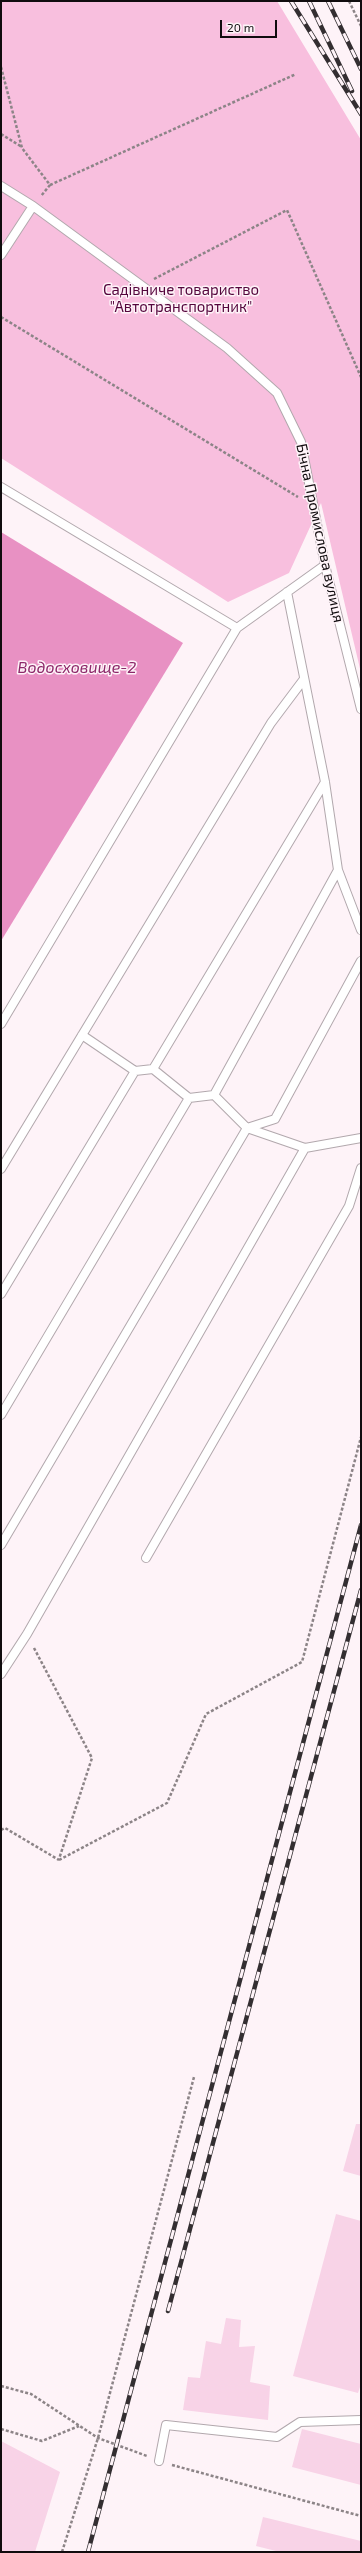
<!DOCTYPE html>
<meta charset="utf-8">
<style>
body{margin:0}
#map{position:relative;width:362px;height:2553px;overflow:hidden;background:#fef3f8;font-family:"Exo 2",sans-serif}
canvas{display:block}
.frame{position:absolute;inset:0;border:2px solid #100c0e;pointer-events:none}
.scale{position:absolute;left:220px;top:20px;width:57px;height:18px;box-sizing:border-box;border:2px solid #100c0e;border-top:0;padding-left:5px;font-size:12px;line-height:14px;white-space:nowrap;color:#100c0e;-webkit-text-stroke:3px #fef3f8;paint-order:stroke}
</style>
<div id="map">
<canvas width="362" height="2553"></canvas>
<div class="frame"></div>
<div class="scale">20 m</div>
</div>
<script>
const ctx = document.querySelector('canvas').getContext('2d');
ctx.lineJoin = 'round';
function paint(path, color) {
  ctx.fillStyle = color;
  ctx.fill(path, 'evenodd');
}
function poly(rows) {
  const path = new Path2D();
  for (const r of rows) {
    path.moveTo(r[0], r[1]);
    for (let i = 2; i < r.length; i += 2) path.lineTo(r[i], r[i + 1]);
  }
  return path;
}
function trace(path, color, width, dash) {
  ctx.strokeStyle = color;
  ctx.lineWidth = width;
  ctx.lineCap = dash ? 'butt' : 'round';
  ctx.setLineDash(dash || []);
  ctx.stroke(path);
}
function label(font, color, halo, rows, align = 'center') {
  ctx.font = font + ' "Exo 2",sans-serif';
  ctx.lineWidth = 3;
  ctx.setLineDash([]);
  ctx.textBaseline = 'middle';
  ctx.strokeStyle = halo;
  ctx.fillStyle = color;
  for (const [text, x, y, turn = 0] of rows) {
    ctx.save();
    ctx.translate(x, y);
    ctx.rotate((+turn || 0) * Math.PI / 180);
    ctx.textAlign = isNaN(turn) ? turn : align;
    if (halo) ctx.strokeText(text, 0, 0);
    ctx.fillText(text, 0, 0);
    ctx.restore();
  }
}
paint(poly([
 [1,1,277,1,361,140,361,673,321,503,289,573,228,602,1,458]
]), '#f8bfde');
paint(poly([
 [1,532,183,643,1,941]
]), '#e891c3');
paint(poly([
 [356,2124,361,2124,361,2176,343,2171],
 [336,2214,361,2221,361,2384,358,2393,293,2376],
 [226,2318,241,2320,239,2347,255,2346,250,2382,270,2386,268,2420,183,2410,188,2377,200,2378,206,2341,221,2344],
 [302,2429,361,2444,361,2485,292,2467],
 [1,2441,60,2472,35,2552,1,2552],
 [263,2517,361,2541,361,2552,280,2552,256,2546]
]), '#f8d3e7');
const lane = poly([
 [1,186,33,206,227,348,277,393,301,442,325,565,361,709],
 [1,255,33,206],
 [1,487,237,628],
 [338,870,361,930],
 [1,1024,237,628,325,565],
 [153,1069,325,782],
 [214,1095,338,870,325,782,287,592],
 [305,1148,361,1138],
 [1,1169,271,723,304,679],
 [1,1294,135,1071],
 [1,1415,189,1098],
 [1,1545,247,1128,275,1119,361,961],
 [146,1558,349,1206,361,1168],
 [1,1674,27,1634,305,1148,247,1128,214,1095,189,1098,153,1069,135,1071,82,1035],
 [159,2461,166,2425,277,2437,300,2422,361,2420]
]);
trace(lane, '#b2a8ad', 10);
trace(poly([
 [349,1,361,26],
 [1,67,22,148,50,185,41,196],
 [1,134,22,147],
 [50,185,296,74],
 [154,279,287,210,361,377],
 [1,317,298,497],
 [34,1648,92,1758,59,1859],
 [1,1830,5,1828,59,1860],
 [59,1860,167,1803,206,1714,302,1662,361,1437],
 [1,2386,31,2394,98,2438,147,2456],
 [1,2429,42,2441,79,2426],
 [172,2465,361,2516],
 [62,2552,98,2438,194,2077]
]), '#8c8487', 2.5, [3, 2]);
trace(lane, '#fff', 8);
const rail = poly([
 [291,1,361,114],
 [309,1,352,91],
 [328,1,361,69],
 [168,2311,361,1590],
 [88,2552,361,1525]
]);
trace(rail, '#332e31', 4.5);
trace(rail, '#fef3f8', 3, [9]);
label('15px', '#54053c', '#fef3f8', [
 ["Садівниче товариство",181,290],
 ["\"Автотранспортник\"",181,307]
]);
label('15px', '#100c0e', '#fef3f8', [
 ["Бічна Промислова вулиця",320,533,78]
]);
label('italic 16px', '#8d286a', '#fef3f8', [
 ["Водосховище-2",77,668]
]);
</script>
